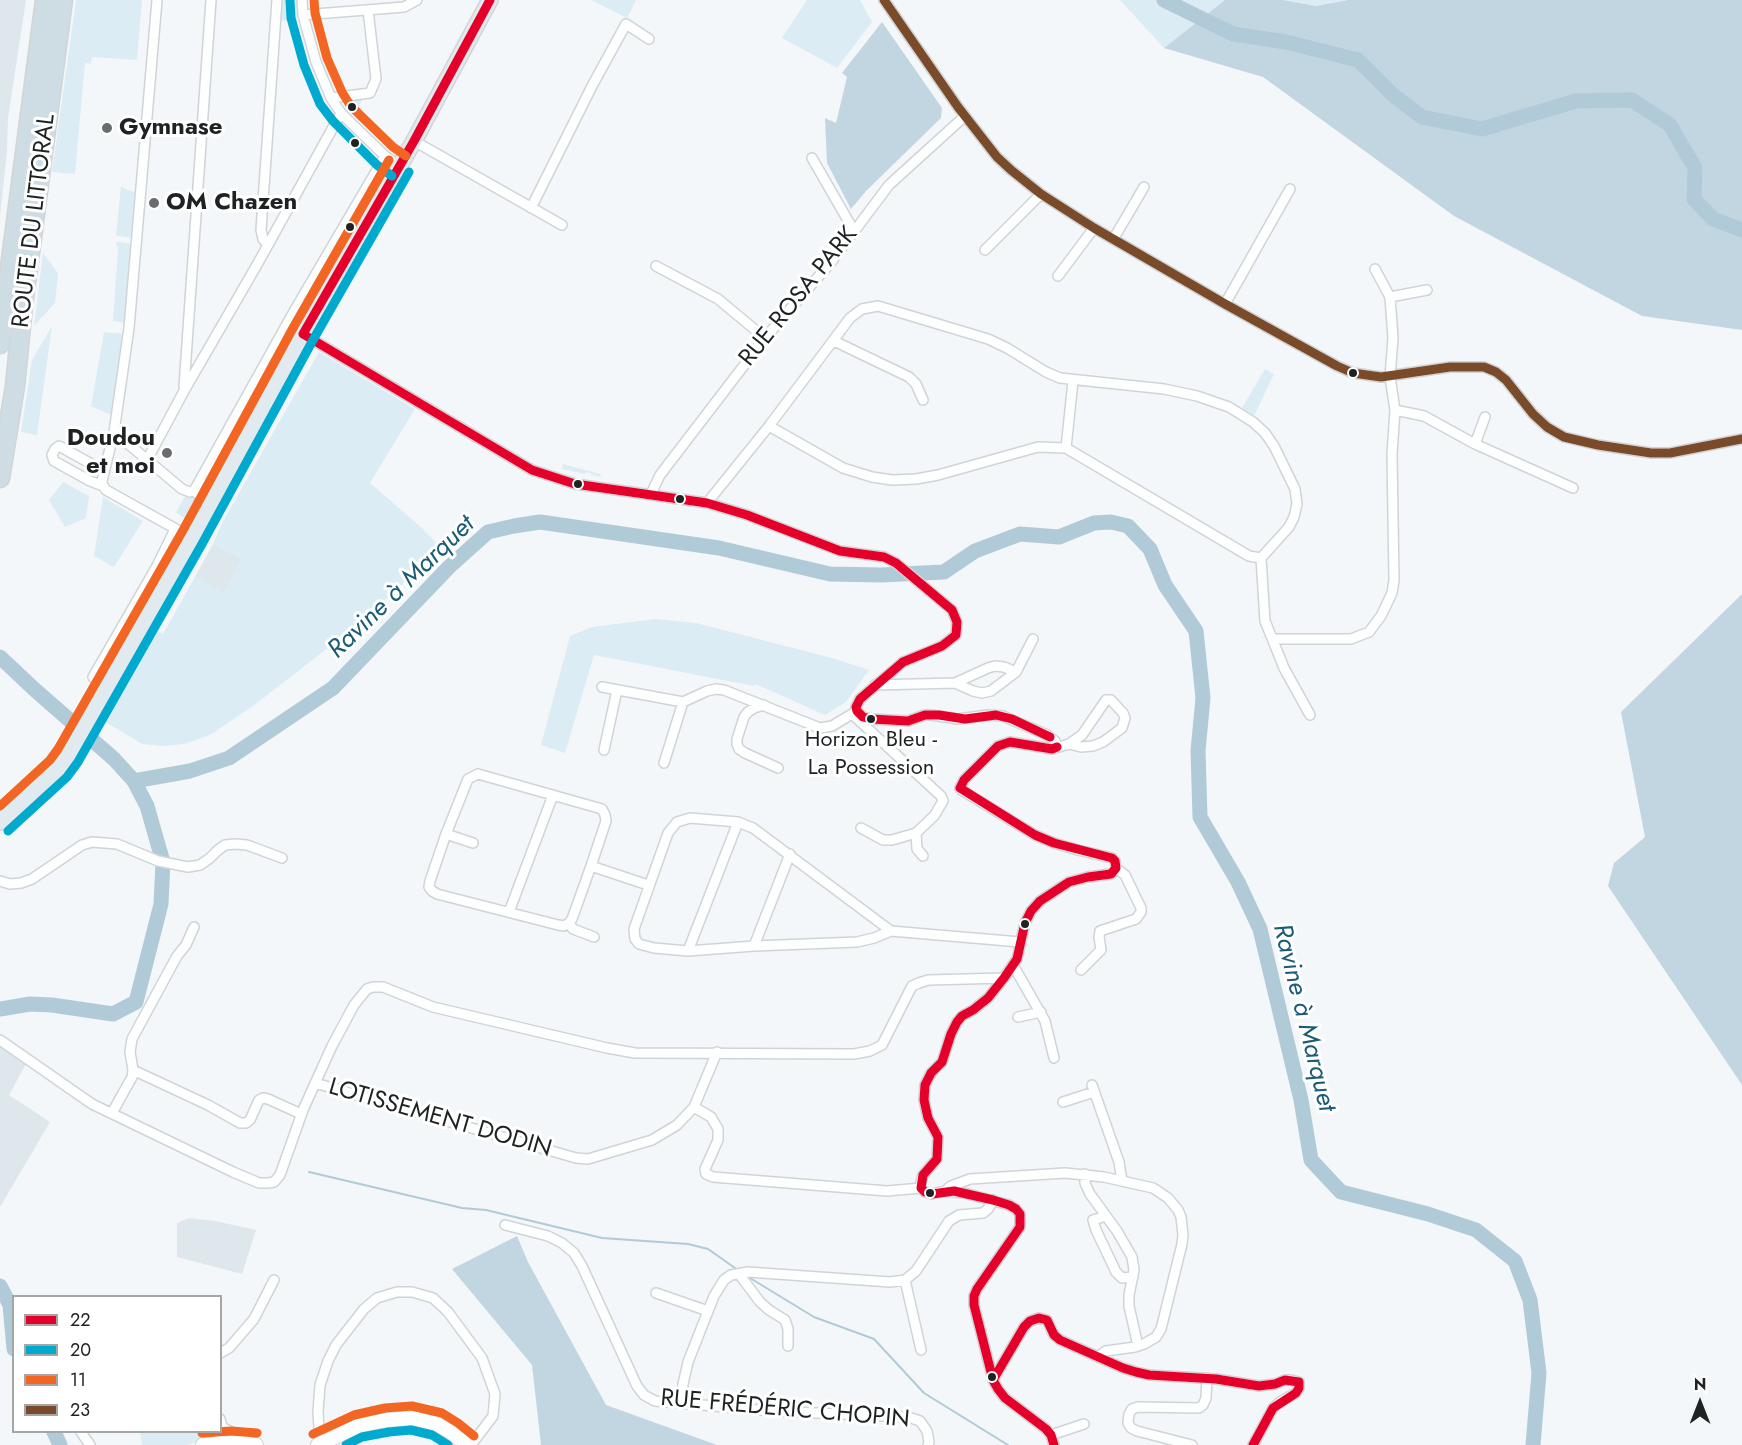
<!DOCTYPE html>
<meta charset="utf-8">
<style>
body{margin:0}
#map{position:relative;width:1742px;height:1445px;overflow:hidden;background:#f3f7f9;font-family:Jost,sans-serif}
canvas{display:block}
.legend{position:absolute;left:12px;top:1295px;width:210px;height:138px;box-sizing:border-box;background:#fff;border:2px solid #a5a7a7;margin:0;padding:8px 10px;list-style:none;font-size:18px;color:#1f2223}
.legend li{display:flex;align-items:center;gap:12px;height:30px}
.legend b{width:30px;border:2px solid #a5a7a7}
.north{position:absolute;left:1670px;top:1373px;width:60px;height:60px;-webkit-text-stroke:4px #fff;paint-order:stroke;rotate:0deg;font-size:16px;font-weight:700;line-height:24px;text-align:center;color:#1f2223}
.north::after{content:'';display:block;margin:auto;width:21px;height:27px;background:#1f2223;clip-path:polygon(50% 0,100% 100%,50% 72%,0 100%)}
</style>
<div id="map">
<canvas width="1742" height="1445"></canvas>
<ul class="legend">
<li><b style="height:8px;background:#e4002b"></b>22</li>
<li><b style="height:8px;background:#00a9ce"></b>20</li>
<li><b style="height:8px;background:#f26522"></b>11</li>
<li><b style="height:8px;background:#7a4b2a"></b>23</li>
</ul>
<div class="north">N</div>
</div>
<script>
const ctx = document.querySelector('canvas').getContext('2d');
ctx.lineJoin = 'round';
function paint(path, color) {
  ctx.fillStyle = color;
  ctx.fill(path, 'evenodd');
}
function poly(rows) {
  const path = new Path2D();
  for (const r of rows) {
    path.moveTo(r[0], r[1]);
    for (let i = 2; i < r.length; i += 2) path.lineTo(r[i], r[i + 1]);
  }
  return path;
}
function trace(path, color, width, dash) {
  ctx.strokeStyle = color;
  ctx.lineWidth = width;
  ctx.lineCap = dash ? 'butt' : 'round';
  ctx.setLineDash(dash || []);
  ctx.stroke(path);
}
function label(font, color, halo, rows, align = 'center') {
  ctx.font = font + ' Jost,sans-serif';
  ctx.lineWidth = 6;
  ctx.setLineDash([]);
  ctx.textBaseline = 'middle';
  ctx.strokeStyle = halo;
  ctx.fillStyle = color;
  for (const [text, x, y, turn = 0] of rows) {
    ctx.save();
    ctx.translate(x, y);
    ctx.rotate((+turn || 0) * Math.PI / 180);
    ctx.textAlign = isNaN(turn) ? turn : align;
    if (halo) ctx.strokeText(text, 0, 0);
    ctx.fillText(text, 0, 0);
    ctx.restore();
  }
}
paint(poly([
 [0,0,26,0,8,118,7,151,0,216],
 [213,544,242,559,224,593,195,577],
 [0,1046,27,1062,9,1095,50,1122,0,1207],
 [189,1218,215,1221,256,1230,242,1274,177,1257,177,1223]
]), '#dee7ec');
paint(poly([
 [76,0,142,0,137,60,92,57,91,64,85,63,75,174,52,172],
 [281,0,296,0,297,22,279,20],
 [591,0,636,0,627,18],
 [807,0,860,0,872,22,837,68,782,38],
 [1120,0,1225,0,1164,48],
 [1283,0,1347,0,1316,6],
 [364,97,354,114,343,100],
 [383,164,387,166,387,169,367,205,366,200,371,184],
 [121,187,138,194,135,238,116,236],
 [359,206,361,207,346,233,349,237,304,319,302,318,307,308,303,304],
 [116,242,135,244,126,323,113,321,118,249],
 [43,253,58,273,55,303,34,326],
 [300,307,304,310,286,343,288,344,250,422,209,494,201,487],
 [52,326,37,435,21,432,32,360],
 [104,332,125,334,114,411,109,414,91,406],
 [319,352,415,409,370,483,422,528,441,548,360,623,253,706,210,735,184,744,163,746,142,744,104,721,158,631,163,634,195,577,224,592,242,559,213,544,222,523],
 [1265,369,1274,374,1254,416,1242,408],
 [563,464,600,474,601,477,591,475,591,473,586,472,585,474,562,469],
 [63,482,89,496,86,518,65,527,49,500],
 [187,493,195,496,202,502,192,524,176,512],
 [103,497,143,521,114,567,94,556],
 [655,619,696,623,832,658,869,670,846,702,825,715,760,686,755,684,754,686,594,655,565,753,541,745,570,636,592,627],
 [140,1432,214,1432,212,1437,187,1445,142,1445]
]), '#dbecf4');
paint(poly([
 [1225,0,1283,0,1316,6,1348,0,1742,0,1742,330,1642,316,1454,216,1263,77,1164,48],
 [882,22,942,108,941,118,866,191,851,209,827,163,825,118,836,123,847,77,842,73],
 [1742,594,1742,1085,1608,886,1614,863,1645,837,1621,712],
 [517,1236,528,1262,606,1405,717,1445,541,1445,532,1365,452,1269]
]), '#c1d6e1');
trace(poly([
 [309,1172,462,1208,486,1210,602,1238,688,1244,708,1249,735,1268],
 [750,1278,814,1317,874,1339,924,1393,1008,1445]
]), '#b0cbd7', 2);
trace(poly([
 [1164,0,1233,34,1286,42,1358,60,1393,95,1422,117,1482,129,1576,101,1632,100,1670,125,1695,168,1694,199,1713,219,1742,230],
 [0,657,34,689,114,759,134,781,190,771,229,758,333,688,449,567,488,532,514,526,540,522,719,548,830,574,881,575,944,572,975,551,1020,534,1059,537,1094,523,1111,522,1128,526,1150,549,1165,585,1196,631,1203,698,1198,751,1200,817,1238,882,1260,929,1301,1100,1311,1160,1341,1192,1428,1214,1476,1230,1515,1261,1530,1300,1539,1373,1533,1445],
 [0,1009,30,1004,52,1005,113,1014,136,1002,161,904,163,862,147,806,134,781],
 [0,1286,10,1305,14,1349],
 [54,1432,60,1445]
]), '#b0cbd7', 15);
const street = poly([
 [157,0,129,328,114,432,102,481,103,486,106,490,192,538],
 [302,0,303,15,316,62,331,98,341,113,352,124,385,156,399,166],
 [884,0,958,107,997,157,1011,170,1041,194,1094,228,1225,304,1337,366,1353,373,1381,377,1450,367,1484,367,1496,372,1506,380,1533,414,1547,427,1564,437,1598,445,1651,453,1670,453,1742,439],
 [303,15,404,7,417,0],
 [331,98,370,93,376,79,368,10],
 [414,141,562,225],
 [812,158,854,231],
 [531,208,592,86,626,24,649,39],
 [1114,238,1144,187],
 [267,244,263,239,261,230,277,0],
 [985,250,1041,194],
 [656,266,718,299,765,338],
 [1375,269,1390,297,1393,338,1390,377,1395,410,1424,416,1475,444,1573,488],
 [1058,276,1094,228],
 [1390,297,1427,290],
 [1225,304,1290,189],
 [303,334,532,470,575,484,707,503,747,515,840,551,884,557,896,563,952,610,957,622,956,635,942,646,903,662,860,699,856,707,857,711],
 [834,341,909,377,916,384,923,400],
 [184,387,211,0],
 [114,432,182,489,190,492,194,491,210,504],
 [1475,444,1485,417],
 [1066,448,1073,381],
 [147,460,184,391,258,263,341,113],
 [103,486,90,481,54,461,52,455,55,449,59,446,104,471],
 [194,491,292,315,385,156],
 [651,494,660,475,765,338,832,261,889,185,965,116],
 [707,503,769,426,850,318,862,309,878,306,988,339,1007,348,1046,372,1060,378,1164,389,1197,396,1229,407,1253,422,1265,433,1274,446,1295,489,1297,504,1294,517,1289,527,1261,558,1249,556,1066,448,1038,447,938,475,916,479,892,480,872,477,843,468,769,426],
 [1261,558,1265,621,1284,668,1310,715],
 [1274,639,1351,639,1369,632,1381,616,1392,593,1394,580,1392,454,1395,410],
 [93,677,157,566,175,529],
 [955,683,988,668,995,666,1004,667,1016,672],
 [875,685,955,683,973,691,982,693,991,691,1016,672,1033,639],
 [602,687,683,702,707,691,716,689,724,690,820,728,832,726,857,711],
 [764,705,754,708,748,712,744,717,737,739,737,744,739,749,745,753,778,768],
 [857,711,863,717,871,719,908,721,925,715,931,715,958,719,988,715,1003,716,1047,735,1055,741,1057,747],
 [852,714,941,796,943,801,934,816,916,833,892,840,883,840,861,828],
 [1069,744,1081,747,1093,746,1103,742,1122,728,1125,718,1123,713,1111,700,1106,700,1082,735,1069,744,1052,749,1010,742,998,746,964,780,960,788,963,791,1035,835,1054,843,1078,850,1112,858,1115,861,1116,868],
 [604,750,617,690],
 [664,763,683,702],
 [478,774,602,809,605,815,606,821,591,866,572,919,569,923,564,926,558,925,437,894,432,891,429,887,430,881,446,834,468,779,478,774],
 [916,833,917,849,923,856],
 [446,834,473,843],
 [591,866,648,885],
 [0,881,10,884,21,883,32,879,82,845,92,842,117,844,158,861,188,867,200,865,210,858,218,850,225,845,235,844,247,845,282,858],
 [509,912,553,795],
 [569,923,573,929,594,937],
 [891,931,753,828,738,822,690,818,677,822,668,833,634,929,635,939,639,944,654,948,688,951,754,946,857,942,874,938,891,931,1020,942],
 [754,946,790,854],
 [688,951,738,822],
 [1013,965,1045,1021,1054,1058],
 [1081,970,1101,950,1099,937,1100,931,1136,919,1141,912,1141,908,1125,875,1116,868],
 [1018,1017,1041,1012],
 [0,1040,92,1104,233,1172,259,1183,268,1183,274,1182,280,1175,303,1110,332,1046,354,1005,367,989,373,987,383,987,433,1007,607,1048,635,1053,854,1054,870,1051,882,1045,912,986,919,983,928,980,1004,978],
 [133,1070,208,1105,240,1123,246,1123,250,1120,259,1100,263,1098,268,1099,301,1114],
 [315,1083,576,1158,588,1159,652,1140,677,1125,694,1107,717,1052],
 [1092,1085,1119,1162,1122,1181],
 [1063,1102,1094,1092],
 [694,1107,711,1117,718,1129,718,1140,705,1169,706,1174,713,1177,887,1191,921,1188],
 [112,1113,132,1077,133,1070,130,1052,132,1039,177,956,186,945,194,927],
 [1085,1174,1085,1183,1090,1194,1117,1231,1132,1257,1134,1270,1129,1295,1129,1306,1138,1346],
 [921,1188,925,1192,932,1194,945,1191,951,1186,970,1179,1065,1173,1104,1177,1153,1188,1168,1198,1178,1210,1181,1217,1183,1235,1182,1244,1161,1329,1156,1337,1144,1344,1135,1347,1106,1351,1099,1356],
 [921,1188,921,1182,923,1175,937,1159,938,1137,928,1118,924,1100,925,1085,931,1073,942,1062,951,1034,957,1022,962,1016,973,1010,988,998,1004,978,1017,959,1025,923,1031,911,1040,901,1069,882,1088,877,1111,874,1115,871,1116,868],
 [945,1191,964,1193,1009,1205,1016,1209,1020,1214,1020,1227,977,1289,974,1296,974,1305,993,1380,998,1389,1005,1398,1046,1429,1051,1435,1054,1445],
 [1106,1216,1093,1220,1096,1230,1116,1272,1122,1278,1133,1277],
 [505,1225,548,1236,562,1243,574,1253,582,1266,637,1386,644,1395,655,1401,772,1411,908,1417,920,1421,927,1431,929,1442,928,1445],
 [739,1274,760,1302,769,1310,785,1320,788,1329,788,1346],
 [905,1280,921,1350],
 [656,1293,708,1311],
 [220,1353,229,1348,254,1319,274,1280],
 [993,1380,1024,1327,1030,1321,1039,1318,1047,1320,1054,1335,1060,1340,1123,1368,1136,1372,1149,1375,1216,1379,1259,1386,1275,1384,1285,1380,1291,1380,1299,1382,1299,1388,1296,1393,1280,1402,1273,1408,1253,1445],
 [682,1404,683,1384,688,1362,714,1296,724,1280,731,1275,748,1272,890,1282,905,1280,916,1271,949,1221,959,1215,983,1213,988,1209,993,1200],
 [222,1427,252,1443],
 [81,1432,90,1445],
 [1051,1435,1084,1424],
 [217,1445,222,1427,220,1419],
 [320,1445,318,1412,320,1385,328,1361,336,1345,364,1309,377,1298,397,1292,412,1292,433,1298,448,1312,482,1358,495,1394,493,1416,471,1445],
 [1192,1445,1137,1431,1131,1428,1128,1423,1129,1414,1132,1409,1138,1407,1199,1408,1203,1405,1206,1398,1207,1378]
]);
const secondary = poly([
 [203,1445,231,1443,256,1445],
 [318,1445,358,1426,387,1420,412,1418,437,1424,452,1433,467,1445]
]);
const primary = poly([
 [0,822,59,768,68,756,192,538,303,334,414,141,490,0]
]);
const highway = poly([
 [0,344,45,0],
 [0,478,15,386,23,306,63,0]
]);
trace(street, '#d1d4d6', 12);
trace(secondary, '#d1d4d6', 16);
trace(primary, '#d3d4d5', 18);
trace(highway, '#d3d4d5', 21);
trace(street, '#fdfefe', 9);
trace(secondary, '#fdfefe', 14);
trace(primary, '#e1eaee', 15);
trace(highway, '#cedde3', 18);
trace(poly([
 [303,334,532,470,575,484,707,503,747,515,840,551,884,557,896,563,952,610,957,622,956,635,942,646,903,662,860,699,856,707,857,711],
 [303,334,414,141,490,0],
 [857,711,863,717,871,719,908,721,925,715,939,715,965,719,996,715,1012,719,1050,737],
 [1057,747,1052,749,1010,742,998,746,964,780,960,788,1035,835,1054,843,1112,858,1115,861,1116,868],
 [921,1188,923,1175,937,1159,938,1137,928,1118,924,1100,925,1085,931,1073,942,1062,951,1034,957,1022,962,1016,973,1010,988,998,1004,978,1017,959,1025,923,1031,911,1040,901,1069,882,1088,877,1111,874,1116,868],
 [921,1188,925,1192,932,1194,954,1191,993,1200,1009,1205,1016,1209,1020,1214,1020,1227,977,1289,974,1296,974,1305,993,1380,998,1389,1005,1398,1046,1429,1051,1435,1054,1445],
 [993,1380,1024,1327,1030,1321,1039,1318,1047,1320,1054,1335,1060,1340,1123,1368,1136,1372,1149,1375,1216,1379,1259,1386,1275,1384,1285,1380,1299,1382,1299,1388,1296,1393,1273,1408,1253,1445]
]), '#e4002b', 9);
trace(poly([
 [290,1,291,18,304,65,320,104,333,121,377,165,392,176],
 [8,831,67,777,78,762,202,544,313,340,409,172],
 [346,1445,362,1437,389,1432,411,1430,432,1435,448,1445]
]), '#00a9ce', 9);
trace(poly([
 [314,0,315,13,327,58,342,92,350,105,360,115,393,147,406,156],
 [0,806,50,760,58,749,182,532,293,328,389,160],
 [202,1433,231,1431,257,1433],
 [313,1434,354,1415,385,1408,412,1406,442,1413,458,1423,474,1436]
]), '#f26522', 9);
trace(poly([
 [884,0,958,107,997,157,1011,170,1041,194,1094,228,1225,304,1337,366,1353,373,1381,377,1450,367,1484,367,1496,372,1506,380,1533,414,1547,427,1564,437,1598,445,1651,453,1670,453,1742,439]
]), '#7a4b2a', 9);
for (const [x, y, r, color] of [
 [352,107,5,"#1f2223"],
 [107,128,6,"#696d6e"],
 [355,143,5,"#1f2223"],
 [154,203,6,"#696d6e"],
 [350,227,5,"#1f2223"],
 [1353,373,5,"#1f2223"],
 [167,453,6,"#696d6e"],
 [578,484,5,"#1f2223"],
 [680,499,5,"#1f2223"],
 [871,719,5,"#1f2223"],
 [1025,924,5,"#1f2223"],
 [930,1193,5,"#1f2223"],
 [992,1377,5,"#1f2223"]
]) {
  const dot = new Path2D();
  dot.arc(x, y, r, 0, 2 * Math.PI);
  ctx.fillStyle = color;
  ctx.fill(dot);
  trace(dot, '#fff', 2);
}
label('22px', '#1f2223', '#fff', [
 ["Horizon Bleu -",871,741],
 ["La Possession",871,769]
]);
label('bold 24px', '#1f2223', '#fff', [
 ["Gymnase",119,128],
 ["OM Chazen",166,203],
 ["Doudou",155,439,"right"],
 ["et moi",155,467,"right"]
], 'left');
label('24px', '#1f2223', '#fff', [
 ["ROUTE DU LITTORAL",35,221,-83],
 ["RUE ROSA PARK",799,297,-51],
 ["LOTISSEMENT DODIN",440,1119,16],
 ["RUE FRÉDÉRIC CHOPIN",785,1410,5]
]);
label('italic 26px', '#1a5b75', '#fff', [
 ["Ravine à Marquet",402,588,-44],
 ["Ravine à Marquet",1303,1018,76]
]);
</script>
